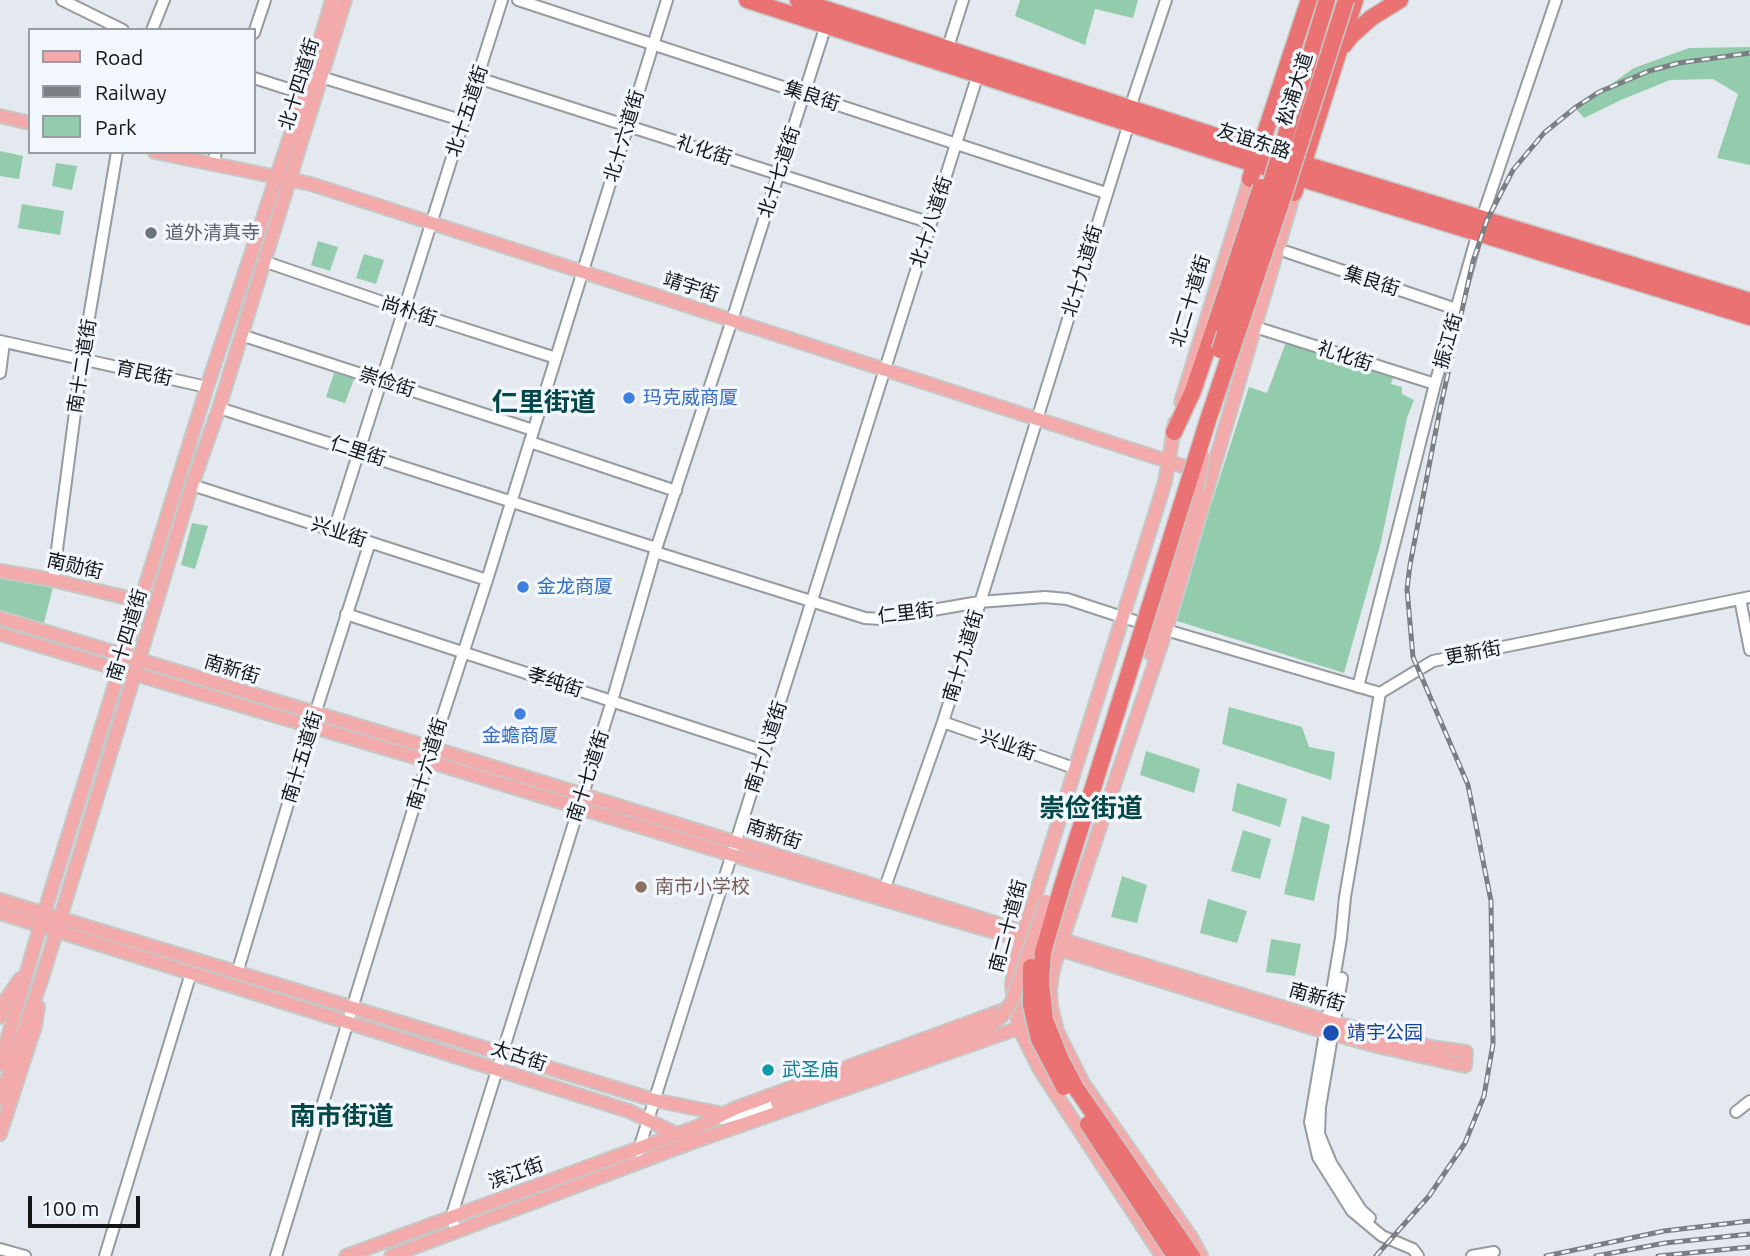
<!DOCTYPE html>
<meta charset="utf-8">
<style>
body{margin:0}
#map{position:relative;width:1750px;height:1256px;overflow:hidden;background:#e4e9ef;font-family:Ubuntu,sans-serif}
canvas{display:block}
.legend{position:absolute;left:28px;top:28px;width:228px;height:126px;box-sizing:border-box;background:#f2f7fd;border:2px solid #999da1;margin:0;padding:9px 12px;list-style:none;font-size:21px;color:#131517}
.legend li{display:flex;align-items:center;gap:14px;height:35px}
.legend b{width:35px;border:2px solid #999da1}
.scale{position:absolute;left:28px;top:1196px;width:112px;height:32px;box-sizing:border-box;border:4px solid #131517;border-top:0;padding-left:9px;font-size:21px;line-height:24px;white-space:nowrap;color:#131517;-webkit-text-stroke:5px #f2f7fd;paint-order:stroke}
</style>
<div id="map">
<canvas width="1750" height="1256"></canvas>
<ul class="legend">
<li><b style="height:9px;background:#f3aaaa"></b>Road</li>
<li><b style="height:9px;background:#7b7e82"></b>Railway</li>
<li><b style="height:19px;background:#92ccac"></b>Park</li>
</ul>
<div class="scale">100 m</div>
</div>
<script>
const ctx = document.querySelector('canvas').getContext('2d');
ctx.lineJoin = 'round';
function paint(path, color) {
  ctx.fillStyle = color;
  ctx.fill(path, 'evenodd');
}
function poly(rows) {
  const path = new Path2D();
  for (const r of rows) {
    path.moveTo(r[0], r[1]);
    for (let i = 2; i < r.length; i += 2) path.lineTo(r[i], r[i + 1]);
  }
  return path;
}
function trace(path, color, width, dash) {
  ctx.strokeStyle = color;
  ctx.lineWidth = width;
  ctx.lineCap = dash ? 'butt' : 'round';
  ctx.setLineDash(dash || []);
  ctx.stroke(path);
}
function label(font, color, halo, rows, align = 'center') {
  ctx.font = font + ' Ubuntu,"Noto Sans SC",sans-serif';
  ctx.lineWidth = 7;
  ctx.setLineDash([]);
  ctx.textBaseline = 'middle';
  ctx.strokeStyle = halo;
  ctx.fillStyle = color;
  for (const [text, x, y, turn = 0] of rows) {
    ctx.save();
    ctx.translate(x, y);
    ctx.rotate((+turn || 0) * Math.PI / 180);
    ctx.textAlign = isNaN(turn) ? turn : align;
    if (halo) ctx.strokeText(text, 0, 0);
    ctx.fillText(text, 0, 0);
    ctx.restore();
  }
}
paint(poly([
 [1020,0,1138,0,1133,18,1095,9,1085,45,1015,16],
 [1750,47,1750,165,1717,158,1738,94,1713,79,1670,80,1621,100,1584,118,1576,109,1634,68,1689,48],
 [0,151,23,156,19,179,0,176],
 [56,163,77,166,72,190,52,186],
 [22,204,64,211,60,235,18,228],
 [318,241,338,247,330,271,311,265],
 [364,254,384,260,376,284,356,278],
 [1286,342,1393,378,1391,384,1402,387,1402,394,1414,400,1407,418,1381,542,1344,673,1177,621,1210,508,1249,387,1267,393],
 [334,373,354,379,345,403,326,397],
 [192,523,208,526,195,569,181,565],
 [0,577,53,587,44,623,0,610],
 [1229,707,1302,727,1309,747,1335,752,1331,780,1222,744],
 [1146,751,1200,769,1194,793,1140,775],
 [1237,783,1287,799,1280,827,1232,811],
 [1302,816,1330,825,1314,901,1284,894],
 [1243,830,1271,839,1260,879,1231,871],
 [1122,876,1147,885,1137,923,1111,917],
 [1208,899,1247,911,1237,943,1200,933],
 [1271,939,1301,944,1295,976,1266,972]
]), '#92ccac');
const minor = poly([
 [62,0,123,30],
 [518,0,1106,193],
 [152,30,164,0],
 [254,33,265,0],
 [948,47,963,0],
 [321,77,464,121],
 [254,78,304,94],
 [478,78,931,223],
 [1130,108,1166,0],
 [213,164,216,152],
 [1287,252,1456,309],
 [263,261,403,309,556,358],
 [1255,327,1435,384],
 [241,335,533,430],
 [0,341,207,387],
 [0,373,4,342],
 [219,408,656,548],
 [530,442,676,491],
 [192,485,487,580],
 [334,530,502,0],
 [655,552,865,618,881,619,979,602,1045,597,1067,599,1122,617,1380,693,1433,661,1750,597],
 [53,580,82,359,117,152],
 [1740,599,1750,650],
 [346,614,764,751],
 [1358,687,1435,384,1482,218,1556,0],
 [1380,693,1345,897,1341,938,1310,1122,1318,1157,1352,1211,1382,1236,1413,1249,1418,1256],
 [943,722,1074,768],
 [884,890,943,722,1129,123],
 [237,973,315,714,370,542],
 [1342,978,1320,1107,1319,1134,1331,1163,1361,1210,1370,1218],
 [1736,1112,1750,1101],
 [722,1119,777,1103],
 [638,1152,978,74],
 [457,1231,451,1218,612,701,655,552,732,320,826,25],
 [0,1249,25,1256],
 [105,1256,191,973],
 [276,1256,428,761,487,580,667,0],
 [1472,1256,1494,1252]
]);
const major = poly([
 [0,116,30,123],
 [155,152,311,184,1198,471],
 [1181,402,1250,179],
 [0,571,53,580,140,601],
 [0,618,432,748,1024,932,1062,940,1327,1021,1431,1047,1466,1052,1465,1066,1377,1046,1326,1032,1059,949,1022,940,732,855,428,761,0,634],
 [1150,653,1197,490],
 [0,900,654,1100,723,1114],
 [0,913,629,1111,693,1142],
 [0,1017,5,1001,20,979],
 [0,1064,42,920,207,387,304,94,332,0],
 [0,1099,42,978,192,485,219,408,345,0],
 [777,1103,988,1027,1002,1016],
 [0,1134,35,1026,38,1007],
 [346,1256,699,1126,736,1108,1012,1007],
 [391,1256,693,1142,1019,1028,1026,1029],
 [1162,1256,1040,1070,1019,1028,1012,986,1014,967,1024,932,1165,482,1175,423],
 [1201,1256,1191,1237,1083,1083,1057,1031,1051,1006,1050,991,1052,974,1059,949,1166,630,1294,193]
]);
const highway = poly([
 [747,0,1254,164,1750,317],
 [798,0,1259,150,1750,301],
 [1344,45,1351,36,1371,18,1400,0],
 [1250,179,1309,0],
 [1294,193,1355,0],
 [1174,432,1193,391,1216,323]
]);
trace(minor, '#969ba0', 14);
trace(major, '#c6c7c7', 16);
trace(highway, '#c6c7c7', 19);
trace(minor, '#fff', 10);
trace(major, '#f3aaaa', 12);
trace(highway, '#eb7272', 16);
const rail = poly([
 [1376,1256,1429,1196,1465,1143,1484,1096,1493,1044,1491,901,1468,785,1413,657,1407,589,1410,565,1440,409,1473,261,1487,220,1513,170,1544,133,1576,107,1599,92,1649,71,1679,63,1750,53],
 [1546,1256,1664,1231,1750,1221],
 [1596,1256,1665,1243,1750,1234],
 [1658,1256,1750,1247]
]);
trace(rail, '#7b7e82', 5);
trace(rail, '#f2f7fd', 2.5, [8]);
const majorBridge = poly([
 [1197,490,1203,455],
 [1002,1016,1012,1001,1046,901]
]);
const highwayBridge = poly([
 [1216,323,1261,187],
 [1220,350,1327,0],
 [1031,967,1031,1005,1039,1039,1064,1087],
 [1088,1124,1175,1256],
 [1192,1256,1076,1088,1061,1060,1045,1020,1041,983,1043,952,1061,890,1208,420,1285,191,1346,0]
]);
trace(majorBridge, '#c6c7c7', 16, []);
trace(highwayBridge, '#c6c7c7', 19, []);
trace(majorBridge, '#f3aaaa', 12);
trace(highwayBridge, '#eb7272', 16);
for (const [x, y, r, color] of [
 [151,233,7,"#6b7280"],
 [629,398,7,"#3f7fe0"],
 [523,587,7,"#3f7fe0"],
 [520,714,7,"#3f7fe0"],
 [641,887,7,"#8d6e63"],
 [1331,1033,9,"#1a4fb4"],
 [768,1070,7,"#0f9aa8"]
]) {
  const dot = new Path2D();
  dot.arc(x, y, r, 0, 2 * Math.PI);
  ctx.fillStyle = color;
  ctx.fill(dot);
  trace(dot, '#f2f7fd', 2.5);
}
label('19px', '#131517', '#f2f7fd', [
 ["北十四道街",299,84,-73],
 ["松浦大道",1295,89,-72],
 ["集良街",812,96,18],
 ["北十五道街",467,111,-72],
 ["北十六道街",624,136,-73],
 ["友谊东路",1254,141,18],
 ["礼化街",704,150,18],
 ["北十七道街",779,172,-72],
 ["北十八道街",931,222,-72],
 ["北十九道街",1082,271,-73],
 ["集良街",1372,281,18],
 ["靖宇街",691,287,18],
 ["北二十道街",1190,301,-73],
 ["尚朴街",409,311,18],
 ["振江街",1448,341,-74],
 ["礼化街",1345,356,18],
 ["南十二道街",82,366,-81],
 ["育民街",144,373,12],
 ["崇俭街",387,382,18],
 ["仁里街",358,451,18],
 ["兴业街",339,532,18],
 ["南勋街",75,566,13],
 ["仁里街",906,613,-7],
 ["南十四道街",127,635,-73],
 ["更新街",1473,653,-11],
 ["南十九道街",963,656,-73],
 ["南新街",232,669,17],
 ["孝纯街",555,682,18],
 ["兴业街",1008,745,19],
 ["南十八道街",766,747,-72],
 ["南十五道街",302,757,-73],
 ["南十六道街",427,764,-73],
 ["南十七道街",588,776,-72],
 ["南新街",774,834,18],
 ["南二十道街",1008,926,-75],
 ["南新街",1317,997,16],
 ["太古街",519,1056,18],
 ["滨江街",516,1173,-20]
]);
label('19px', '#5b616d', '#f2f7fd', [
 ["道外清真寺",165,233]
], 'left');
label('19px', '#366cbe', '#f2f7fd', [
 ["玛克威商厦",643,398],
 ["金龙商厦",537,587],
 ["金蟾商厦",520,736,"center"]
], 'left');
label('19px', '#785e54', '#f2f7fd', [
 ["南市小学校",655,887]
], 'left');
label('19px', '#164399', '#f2f7fd', [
 ["靖宇公园",1347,1033]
], 'left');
label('19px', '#0d838f', '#f2f7fd', [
 ["武圣庙",782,1070]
], 'left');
label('bold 26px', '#044749', '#f2f7fd', [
 ["仁里街道",544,402],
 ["崇俭街道",1091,808],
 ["南市街道",342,1116]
]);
</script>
